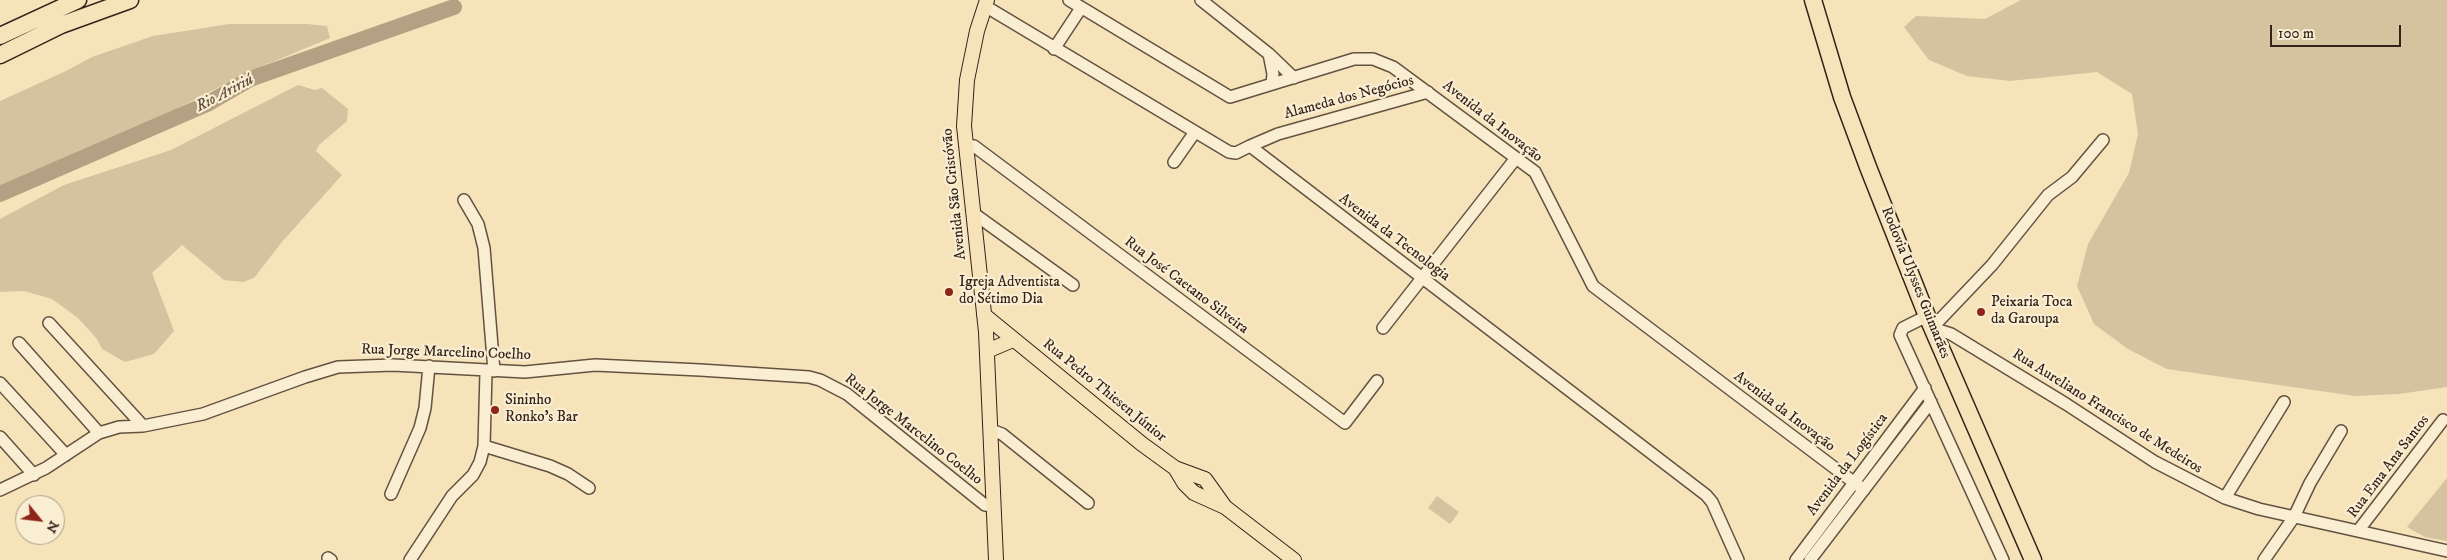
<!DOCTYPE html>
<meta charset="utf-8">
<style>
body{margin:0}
#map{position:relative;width:2447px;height:560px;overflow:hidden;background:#f6e3ba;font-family:"IM FELL DW Pica",serif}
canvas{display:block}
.north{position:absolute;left:15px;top:495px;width:50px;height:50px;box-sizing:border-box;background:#f9edd2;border:1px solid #aa9c88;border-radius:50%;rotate:119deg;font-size:14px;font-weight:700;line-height:20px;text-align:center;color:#332219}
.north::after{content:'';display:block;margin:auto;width:18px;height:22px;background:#8f2418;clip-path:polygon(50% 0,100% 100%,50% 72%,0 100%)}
.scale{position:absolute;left:2270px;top:25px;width:131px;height:22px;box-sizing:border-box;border:2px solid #332219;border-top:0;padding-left:6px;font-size:15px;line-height:18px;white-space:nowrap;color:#332219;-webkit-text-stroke:4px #f9edd2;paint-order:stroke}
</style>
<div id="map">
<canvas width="2447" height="560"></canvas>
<div class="north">N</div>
<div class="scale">100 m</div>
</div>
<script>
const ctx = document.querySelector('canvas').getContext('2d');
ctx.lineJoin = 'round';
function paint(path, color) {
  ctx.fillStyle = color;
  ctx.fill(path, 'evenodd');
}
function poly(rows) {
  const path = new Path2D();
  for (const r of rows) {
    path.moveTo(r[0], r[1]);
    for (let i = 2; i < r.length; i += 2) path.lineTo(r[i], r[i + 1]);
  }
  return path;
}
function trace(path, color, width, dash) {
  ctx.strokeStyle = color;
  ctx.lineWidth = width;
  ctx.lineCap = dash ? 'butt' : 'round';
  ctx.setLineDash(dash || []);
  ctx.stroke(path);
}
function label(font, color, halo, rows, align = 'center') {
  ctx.font = font + ' "IM FELL DW Pica",serif';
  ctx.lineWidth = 4.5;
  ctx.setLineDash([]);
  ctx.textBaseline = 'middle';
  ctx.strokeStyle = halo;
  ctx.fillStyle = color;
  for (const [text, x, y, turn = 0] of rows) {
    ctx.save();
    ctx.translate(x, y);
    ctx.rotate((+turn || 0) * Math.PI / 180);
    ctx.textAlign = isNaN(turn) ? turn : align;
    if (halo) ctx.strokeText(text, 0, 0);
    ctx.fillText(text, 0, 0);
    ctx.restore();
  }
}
paint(poly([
 [2021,0,2447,0,2447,387,2399,394,2355,396,2167,369,2128,349,2094,324,2077,286,2088,244,2129,173,2138,134,2132,94,2097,72,2010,81,1967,76,1929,60,1904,27,1916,16,1985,19],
 [229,24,307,24,327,26,330,38,244,74,163,116,0,190,0,101,66,71,92,57,153,36],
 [298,85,315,90,322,88,348,109,347,121,319,145,316,151,342,175,281,243,254,278,243,282,224,280,182,245,152,273,174,331,154,354,125,362,102,349,97,339,78,318,52,299,24,291,0,292,0,219,64,185,171,150],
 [2447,478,2447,541,2425,537,2407,527],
 [1437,496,1459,512,1450,524,1428,508]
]), '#d5c29f');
trace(poly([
 [0,194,207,104,250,79,454,7]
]), '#b4a183', 16);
const minor = poly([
 [1069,0,1230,97,1354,59,1373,59,1393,67,1535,172,1593,286,1864,490],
 [1201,0,1269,54,1294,78],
 [985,6,1229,152,1236,153,1250,146,1706,495,1712,502,1738,560],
 [1054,49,1081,8],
 [1269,54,1273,74,1272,84],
 [965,145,974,146,1345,423,1377,381],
 [1250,146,1278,134,1428,92],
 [1174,162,1195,132],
 [464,200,478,224,484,248,494,371],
 [973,213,1073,285],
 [1927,316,1903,328,1900,335,2003,560],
 [49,323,143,426],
 [1383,328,1516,158],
 [1932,328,1951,334,2066,404,2155,462,2225,498,2259,509,2447,551],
 [1932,328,1992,265,2048,195,2072,177,2103,140],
 [19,343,99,433],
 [0,383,66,455],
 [991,430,1002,434,1088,503],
 [0,437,34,475],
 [484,446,550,466,568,474,589,488],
 [0,490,46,468,99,433,119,427,143,426,203,414,305,377,338,367,393,365,525,372,595,365,700,370,809,377,820,380,847,394,985,505,994,507],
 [391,494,420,428,425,408,429,366],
 [2225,498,2284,402],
 [2358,531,2443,420],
 [328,558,331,560],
 [410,560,452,496,473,475,480,462,484,446,486,372],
 [1796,560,1925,388],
 [1810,560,1931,402],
 [2264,560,2294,517,2310,483,2341,431]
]);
const major = poly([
 [987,0,977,31,967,80,964,126,986,332,996,560],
 [984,315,1142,444,1175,468,1205,479,1225,507],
 [987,351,1013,340],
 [1175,468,1184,483,1194,493,1225,507,1294,560]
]);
const highway = poly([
 [1813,0,1842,97,1868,167,1927,316,2033,560],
 [0,36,78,0],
 [0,55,61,25,130,0]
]);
trace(minor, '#645241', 14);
trace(major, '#332219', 16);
trace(highway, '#332219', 19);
trace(minor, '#f9edd2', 11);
trace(major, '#f6e3ba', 14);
trace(highway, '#f6e3ba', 16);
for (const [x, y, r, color] of [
 [949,292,5,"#8f2418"],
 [1981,312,5,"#8f2418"],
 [495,410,5,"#8f2418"]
]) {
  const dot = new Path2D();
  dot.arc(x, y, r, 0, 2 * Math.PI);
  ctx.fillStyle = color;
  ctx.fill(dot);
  trace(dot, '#f9edd2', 2);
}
label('15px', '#332219', '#f9edd2', [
 ["Alameda dos Negócios",1349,98,-15],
 ["Avenida da Inovação",1492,122,38],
 ["Avenida São Cristóvão",955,194,-96],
 ["Avenida da Tecnologia",1394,238,37],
 ["Rodovia Ulysses Guimarães",1915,283,68],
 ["Rua José Caetano Silveira",1186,286,37],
 ["Rua Jorge Marcelino Coelho",446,353,2],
 ["Rua Pedro Thiesen Júnior",1104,391,39],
 ["Avenida da Inovação",1784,412,37],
 ["Rua Aureliano Francisco de Medeiros",2107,412,32],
 ["Rua Jorge Marcelino Coelho",913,430,38],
 ["Avenida da Logística",1848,465,-53],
 ["Rua Ema Ana Santos",2389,467,-53]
]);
label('15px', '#332219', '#f9edd2', [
 ["Igreja Adventista",959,283],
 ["do Sétimo Dia",959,300],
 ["Peixaria Toca",1991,303],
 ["da Garoupa",1991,320],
 ["Sininho",505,401],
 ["Ronko's Bar",505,418]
], 'left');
label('italic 16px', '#604e3e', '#f9edd2', [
 ["Rio Aririú",225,94,-28]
]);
</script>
